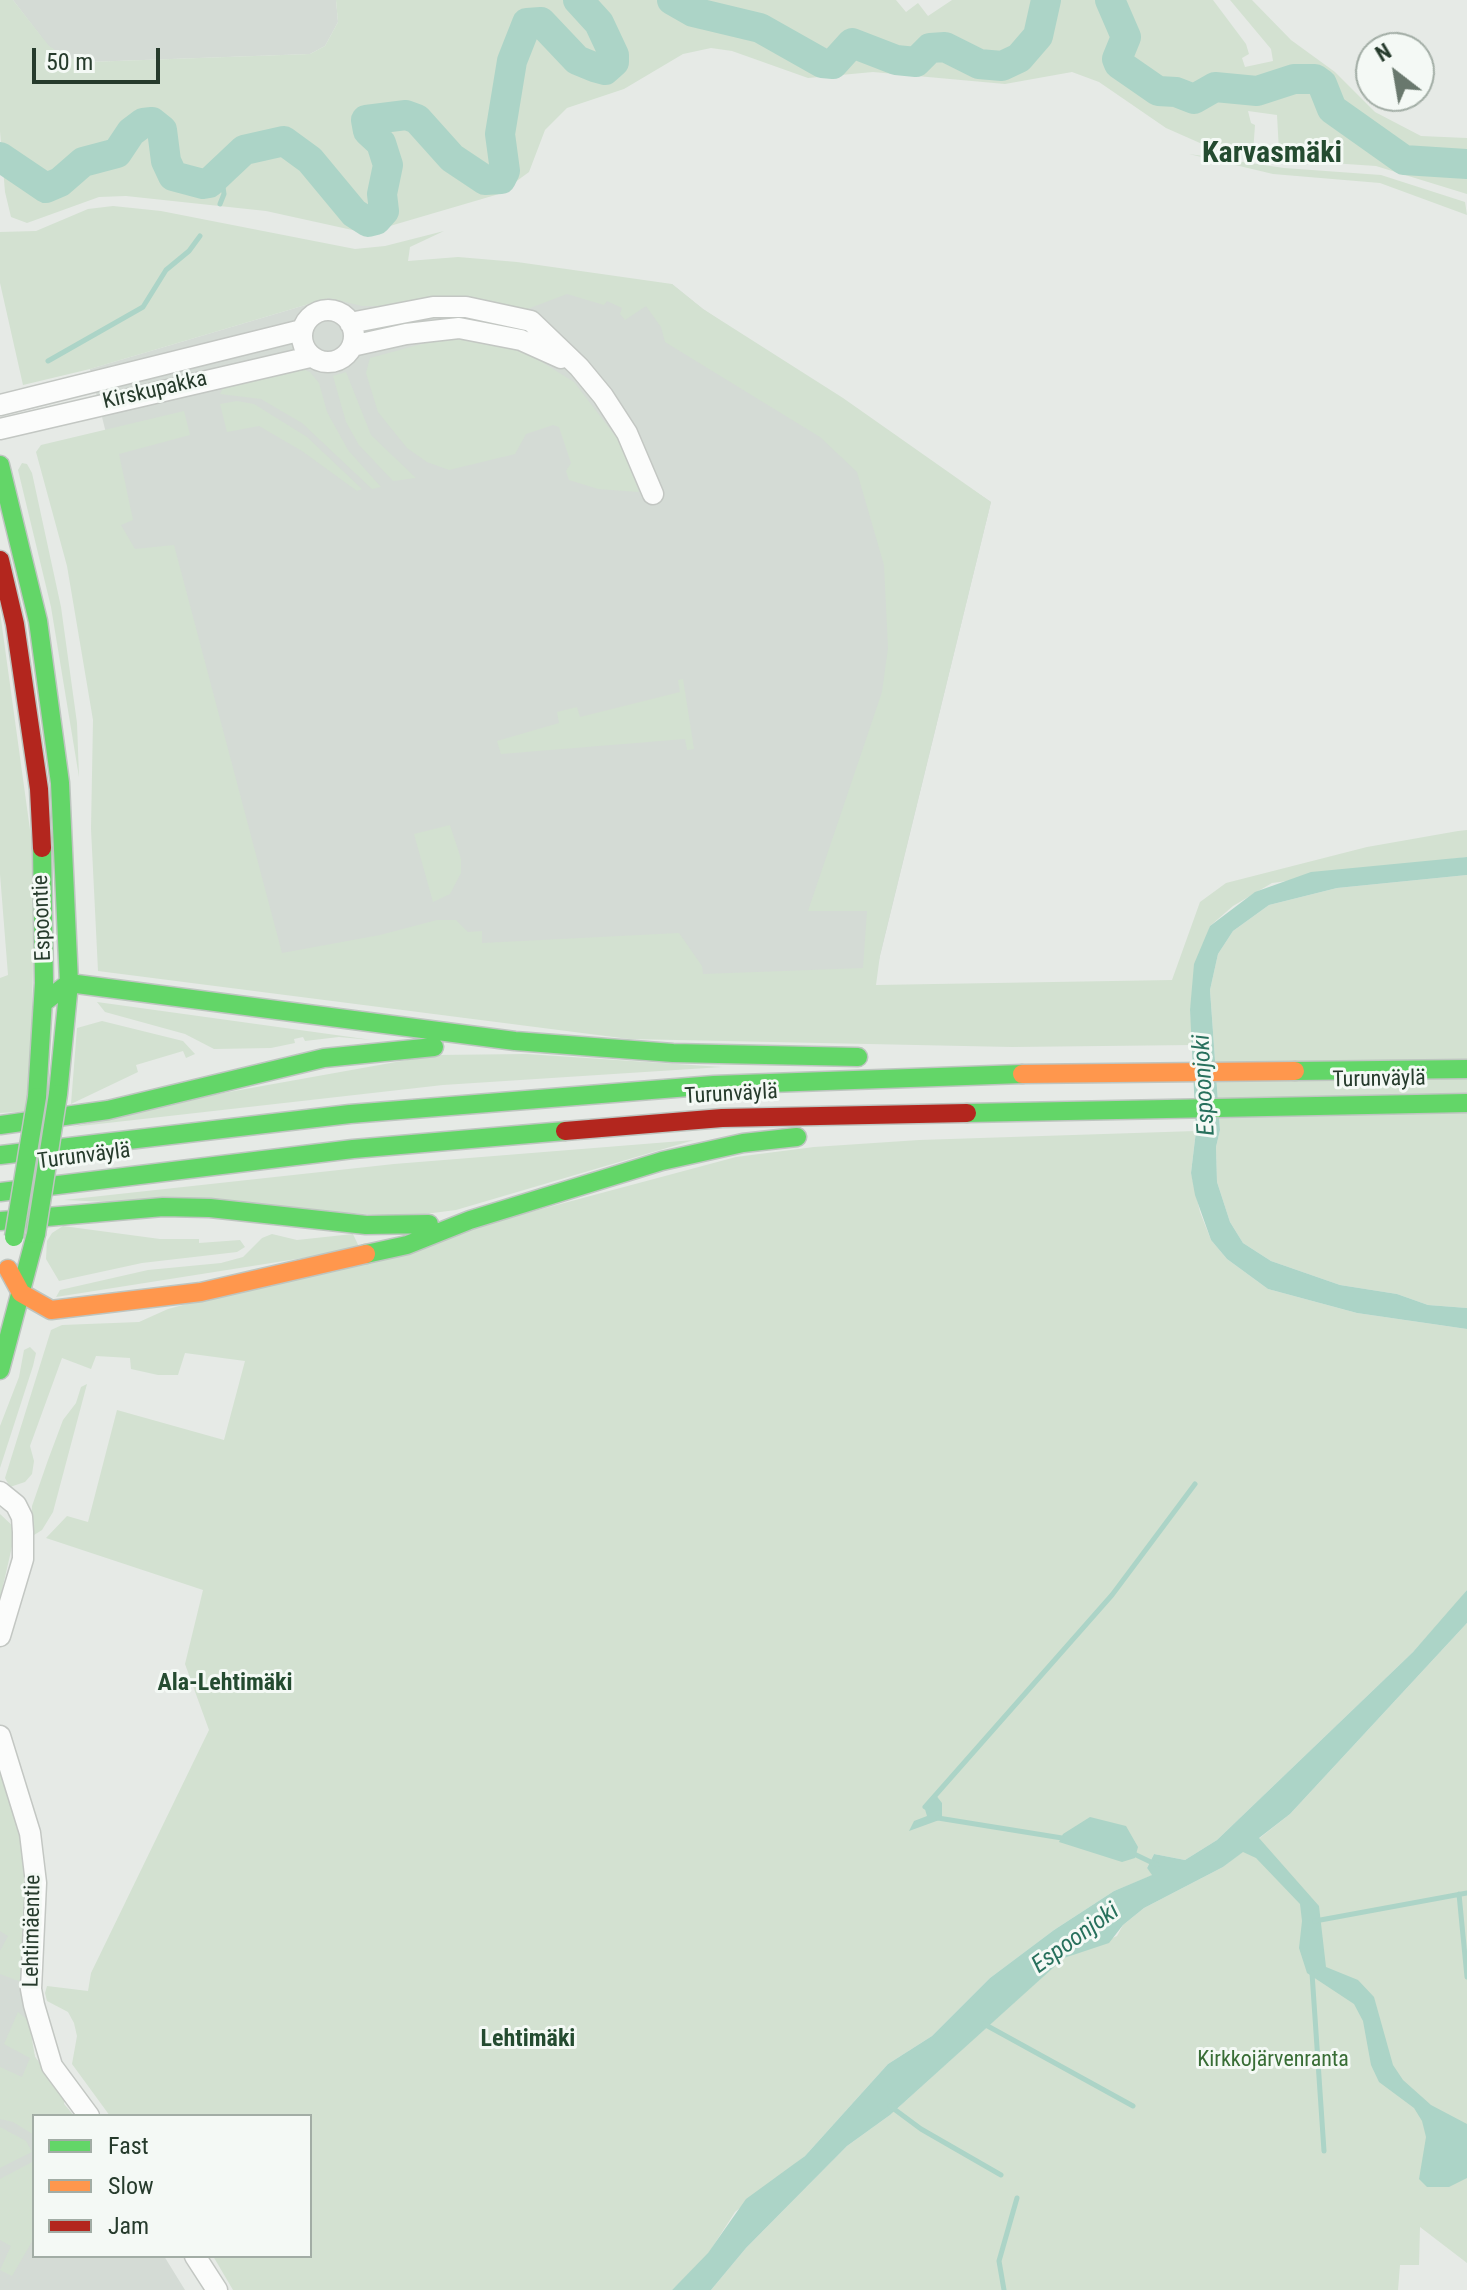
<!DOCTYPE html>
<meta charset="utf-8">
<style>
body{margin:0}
#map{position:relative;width:1467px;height:2290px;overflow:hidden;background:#e6eae6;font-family:"Roboto Condensed",sans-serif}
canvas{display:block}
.legend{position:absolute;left:32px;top:2114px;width:280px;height:144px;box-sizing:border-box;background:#f4f9f5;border:2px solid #a2ada5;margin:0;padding:10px 14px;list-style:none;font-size:24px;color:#263b2c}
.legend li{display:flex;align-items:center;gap:16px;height:40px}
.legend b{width:40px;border:2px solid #a2ada5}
.north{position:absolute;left:1355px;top:32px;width:80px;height:80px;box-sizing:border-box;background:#f4f9f5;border:2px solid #a2ada5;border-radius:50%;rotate:329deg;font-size:22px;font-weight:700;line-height:32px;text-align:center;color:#263b2c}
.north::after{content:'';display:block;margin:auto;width:28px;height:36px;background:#69786d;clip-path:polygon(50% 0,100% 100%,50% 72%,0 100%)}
.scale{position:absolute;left:32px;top:48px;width:128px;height:36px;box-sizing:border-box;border:4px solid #263b2c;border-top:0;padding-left:10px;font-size:24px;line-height:28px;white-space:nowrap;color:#263b2c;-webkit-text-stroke:6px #f4f9f5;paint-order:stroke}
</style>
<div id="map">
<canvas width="1467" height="2290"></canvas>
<ul class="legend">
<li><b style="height:10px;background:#63d668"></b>Fast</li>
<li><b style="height:10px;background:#ff974d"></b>Slow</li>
<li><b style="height:10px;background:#b3261e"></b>Jam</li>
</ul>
<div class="north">N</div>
<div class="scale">50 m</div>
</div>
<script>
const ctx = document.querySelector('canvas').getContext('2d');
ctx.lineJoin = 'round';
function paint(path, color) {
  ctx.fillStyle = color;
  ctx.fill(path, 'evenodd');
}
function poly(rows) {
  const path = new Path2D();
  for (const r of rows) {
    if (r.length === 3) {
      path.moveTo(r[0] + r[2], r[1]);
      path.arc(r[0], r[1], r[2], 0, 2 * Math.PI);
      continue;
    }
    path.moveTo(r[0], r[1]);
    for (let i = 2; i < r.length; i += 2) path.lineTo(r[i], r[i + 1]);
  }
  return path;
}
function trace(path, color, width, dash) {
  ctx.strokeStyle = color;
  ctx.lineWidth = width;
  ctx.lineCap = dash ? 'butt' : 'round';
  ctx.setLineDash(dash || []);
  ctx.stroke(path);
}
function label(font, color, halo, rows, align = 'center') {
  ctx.font = font + ' "Roboto Condensed",sans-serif';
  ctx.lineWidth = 6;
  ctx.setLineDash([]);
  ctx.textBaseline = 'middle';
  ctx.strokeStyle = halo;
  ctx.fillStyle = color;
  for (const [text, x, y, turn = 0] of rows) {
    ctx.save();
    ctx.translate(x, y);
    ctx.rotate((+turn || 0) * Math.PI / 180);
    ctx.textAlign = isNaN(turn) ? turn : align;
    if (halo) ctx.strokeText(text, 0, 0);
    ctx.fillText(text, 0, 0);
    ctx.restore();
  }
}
paint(poly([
 [13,0,336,0,338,22,325,46,310,54,88,62,67,58,48,46],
 [672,284,703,309,991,502,869,1001,260,963,93,570,106,433,90,369,329,298,538,293],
 [0,1751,30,2039,35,2057,65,2096,64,2104,74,2116,34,2116,34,2256,164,2256,185,2290,0,2290]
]), '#d4dbd5');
paint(poly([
 [0,0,13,0,49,46,67,58,88,62,310,54,325,46,338,22,336,0,896,0,906,12,918,3,928,16,952,0,1213,0,1246,44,1249,54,1242,58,1245,67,1273,61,1271,49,1230,0,1252,0,1291,40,1335,72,1375,112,1421,136,1467,138,1467,194,1376,166,1316,162,1284,156,1279,151,1277,115,1248,111,1251,123,1255,125,1253,153,1209,147,1166,128,1099,82,1072,72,1005,84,873,72,808,78,732,51,711,48,683,54,624,89,567,108,545,130,529,172,499,194,366,233,266,211,126,196,99,197,27,223,11,217,5,192,0,131],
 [1189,154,1284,168,1381,175,1465,202,1467,215,1380,183,1273,174],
 [113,206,161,211,355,249,385,246,444,231,410,247,408,261,458,257,517,262,672,284,703,309,843,398,991,502,880,955,876,985,1172,980,1200,902,1226,883,1367,847,1458,831,1467,830,1467,857,1272,883,1233,906,1210,926,1190,1010,1193,1045,1012,1047,629,1039,98,971,91,829,93,720,67,566,36,452,41,445,184,411,190,435,119,454,133,520,121,525,135,549,174,545,282,953,380,935,437,920,456,920,468,932,482,931,482,943,679,933,702,966,703,974,863,968,867,911,808,911,882,692,888,648,884,565,857,472,820,437,665,342,661,327,646,306,625,320,620,314,622,308,607,301,604,305,567,294,522,311,508,305,451,296,378,306,362,306,329,298,90,369,23,385,0,283,0,232,36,231,88,209],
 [469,339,524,351,574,382,620,442,639,492,598,489,569,480,566,471,571,463,559,427,553,425,526,434,515,454,449,470,427,462,407,448,378,412,366,373,370,358,433,341],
 [302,369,310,372,319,383,327,412,348,450,381,487,372,489,302,423,261,399,220,394,225,384],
 [346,372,371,435,416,478,393,481,359,445,346,422,333,376],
 [237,401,254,404,307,437,362,489,357,491,302,451,259,426,227,432,220,404],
 [22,463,27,464,32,473,61,607,77,723,79,777,51,607,18,470],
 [0,612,35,866,30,1111,0,1113,0,978,8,975,0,874],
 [683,679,694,749,687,750,685,739,501,754,497,741,559,723,557,712,577,707,580,717,680,692,678,680],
 [450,825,461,859,461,873,450,894,433,902,414,834],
 [1467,875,1467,1308,1428,1305,1397,1294,1340,1285,1271,1261,1243,1243,1230,1222,1217,1182,1216,1147,1220,1130,1210,990,1218,954,1233,931,1269,905,1337,888],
 [97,1002,372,1040,339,1037,305,1041,303,1037,294,1039,295,1043,271,1048,214,1049,185,1034,105,1012],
 [102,1021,183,1041,195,1054,186,1058,183,1051,136,1065,138,1072,71,1104,77,1028],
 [527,1054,722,1067,443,1085,72,1127,201,1097,435,1055],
 [1196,1131,1191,1173,1200,1212,1211,1240,1227,1259,1268,1289,1357,1313,1467,1329,1467,1590,1453,1608,1413,1652,1217,1840,1185,1860,1154,1854,1147,1868,1153,1875,1114,1891,1054,1930,990,1978,932,2036,888,2064,805,2156,735,2212,708,2254,672,2290,233,2290,213,2256,310,2256,310,2116,110,2116,72,2064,77,2036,74,2023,68,2012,47,2001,45,1993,47,1986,88,1991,91,1973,209,1730,185,1664,203,1590,46,1538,67,1516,88,1522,117,1410,224,1440,245,1361,185,1353,178,1375,158,1375,131,1369,130,1358,96,1356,91,1369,62,1358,30,1446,34,1461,32,1474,25,1482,10,1487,5,1478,51,1330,62,1325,139,1322,168,1309,736,1157,814,1147,919,1140],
 [694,1140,456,1210,409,1216,64,1200,394,1164],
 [63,1226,160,1239,199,1239,199,1243,240,1240,245,1247,237,1252,142,1263,59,1281,46,1259,47,1241,52,1233],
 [272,1234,297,1240,353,1234,360,1249,56,1297,60,1290,148,1270,221,1263,243,1257,262,1238],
 [30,1347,36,1353,33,1366,0,1468,0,1426,19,1377,24,1350],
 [87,1384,53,1512,42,1530,31,1537,32,1506,48,1460,63,1420,76,1403,81,1387],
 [0,1514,16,1529,0,1599],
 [1467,1623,1467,2263,1420,2227,1419,2265,1400,2265,1398,2290,711,2290,746,2248,847,2146,890,2115,1052,1968,1064,1958,1117,1936,1123,1925,1144,1908,1223,1867,1290,1814],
 [0,1750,27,1857,24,1983,0,1974,0,1951,8,1936,0,1931],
 [18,2012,29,2021,35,2057,65,2096,64,2104,74,2116,34,2116,34,2135,13,2122,0,2119,0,2067,22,2077,30,2058,4,2044],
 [0,2127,26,2141,32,2152,0,2168],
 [34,2161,34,2238,12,2276,0,2270,11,2246,0,2240,0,2179]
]), '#d3e1d1');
paint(poly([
 [1467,857,1467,875,1337,888,1269,905,1233,931,1218,954,1210,990,1220,1130,1216,1147,1217,1182,1230,1222,1243,1243,1271,1261,1340,1285,1397,1294,1428,1305,1467,1308,1467,1329,1357,1313,1268,1289,1227,1259,1211,1240,1195,1195,1191,1173,1196,1131,1190,1010,1194,964,1210,926,1255,892,1311,872],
 [1467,1590,1467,1623,1290,1814,1259,1838,1319,1906,1326,1967,1358,1980,1374,1997,1393,2065,1403,2080,1431,2105,1467,2124,1467,2178,1449,2187,1427,2187,1419,2179,1426,2137,1422,2121,1414,2108,1379,2082,1371,2065,1363,2021,1354,2004,1307,1973,1299,1948,1302,1921,1300,1904,1256,1858,1243,1852,1223,1867,1144,1908,1123,1925,1109,1943,1064,1958,890,2115,847,2146,746,2248,711,2290,672,2290,708,2253,746,2199,805,2156,888,2064,932,2036,990,1978,1054,1930,1114,1891,1152,1875,1147,1868,1154,1854,1185,1860,1217,1840,1413,1652],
 [935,1794,942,1803,942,1819,909,1831,914,1821,927,1816,924,1806],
 [1090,1817,1126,1826,1138,1847,1135,1858,1122,1862,1059,1842,1063,1834]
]), '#acd4c7');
trace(poly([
 [220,204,224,194,221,172],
 [48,361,143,307,166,270,189,251,200,236],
 [925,1807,1112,1595,1195,1484],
 [938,1818,1062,1838],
 [1130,1852,1157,1865],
 [1459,1894,1467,1977],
 [1315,1921,1467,1893],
 [1312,1973,1324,2151],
 [984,2024,1133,2106],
 [890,2106,921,2129,1001,2175],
 [1004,2290,999,2261,1017,2198]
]), '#acd4c7', 5);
trace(poly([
 [672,0,693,12,760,28,822,63,833,64,852,43,896,60,916,62,930,48,945,47,979,64,1002,66,1019,58,1038,36,1046,0],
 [1110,0,1126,37,1117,59,1119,64,1158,91,1176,92,1194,99,1215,87,1257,91,1294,79,1315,79,1322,84,1332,109,1404,160,1467,164],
 [0,157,46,188,60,182,83,162,117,153,131,132,143,123,152,122,162,130,166,161,173,176,203,184,209,183,244,150,284,141,310,160,354,213,368,222,376,220,384,211,382,194,388,165,381,143,368,131,366,120,406,115,417,119,452,158,485,180,501,179,505,171,500,134,512,61,527,23,541,22,577,60,594,67,605,70,614,62,614,55,599,23,578,0]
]), '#acd4c7', 30);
const street = poly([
 [328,336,26],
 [350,323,433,307,466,307,531,321,579,367,603,396,627,433,653,494],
 [352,346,406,334,459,328,521,340,561,358],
 [0,405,302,330],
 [0,429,310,357],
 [0,1492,16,1505,22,1517,23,1532,23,1559,0,1636],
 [0,1736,30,1833,36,1883,31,1989,34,2005,52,2066,89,2116],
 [195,2256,217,2290]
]);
const fast = poly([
 [0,465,38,621,60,783,69,983,58,1094],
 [43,1003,69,983,515,1041,673,1053,858,1057],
 [1295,1071,1467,1069],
 [37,1097,44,983,42,848],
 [967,1113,1467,1103],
 [0,1125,108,1110,324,1058,434,1047],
 [0,1155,350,1114,714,1085,1022,1074],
 [0,1192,353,1149,565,1131],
 [0,1221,163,1207,210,1208,366,1225,429,1224],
 [366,1254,407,1245,470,1220,662,1161,743,1143,797,1137],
 [0,1370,36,1234]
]);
const slow = poly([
 [1022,1074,1295,1071],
 [8,1269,21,1293,51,1310,201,1292,366,1254]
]);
const jam = poly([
 [0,560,15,624,39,789,42,848],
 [565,1131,722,1118,967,1113]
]);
trace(street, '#c3c7c3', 23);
trace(fast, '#bec5c0', 21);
trace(slow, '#bec5c0', 21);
trace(jam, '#bec5c0', 21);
trace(street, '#fbfcfb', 20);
trace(fast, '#63d668', 18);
trace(slow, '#ff974d', 18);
trace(jam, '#b3261e', 18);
const fastBridge = poly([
 [36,1234,58,1094],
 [14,1237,37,1097]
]);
trace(fastBridge, '#bec5c0', 21, []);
trace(fastBridge, '#63d668', 18);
label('22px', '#263b2c', '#f4f9f5', [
 ["Kirskupakka",155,391,-13],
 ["Espoontie",43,918,-92],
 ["Turunväylä",1379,1080,-1],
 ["Turunväylä",731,1095,-3],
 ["Turunväylä",84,1157,-7],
 ["Lehtimäentie",33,1931,-89]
]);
label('22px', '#386d35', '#f4f9f5', [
 ["Kirkkojärvenranta",1273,2060]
]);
label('italic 24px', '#27705c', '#f4f9f5', [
 ["Espoonjoki",1205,1085,-93],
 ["Espoonjoki",1076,1939,-36]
]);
label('bold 24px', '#244b30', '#f4f9f5', [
 ["Ala-Lehtimäki",225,1684],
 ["Lehtimäki",528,2040]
]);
label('bold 30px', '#244b30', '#f4f9f5', [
 ["Karvasmäki",1272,154]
]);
</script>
